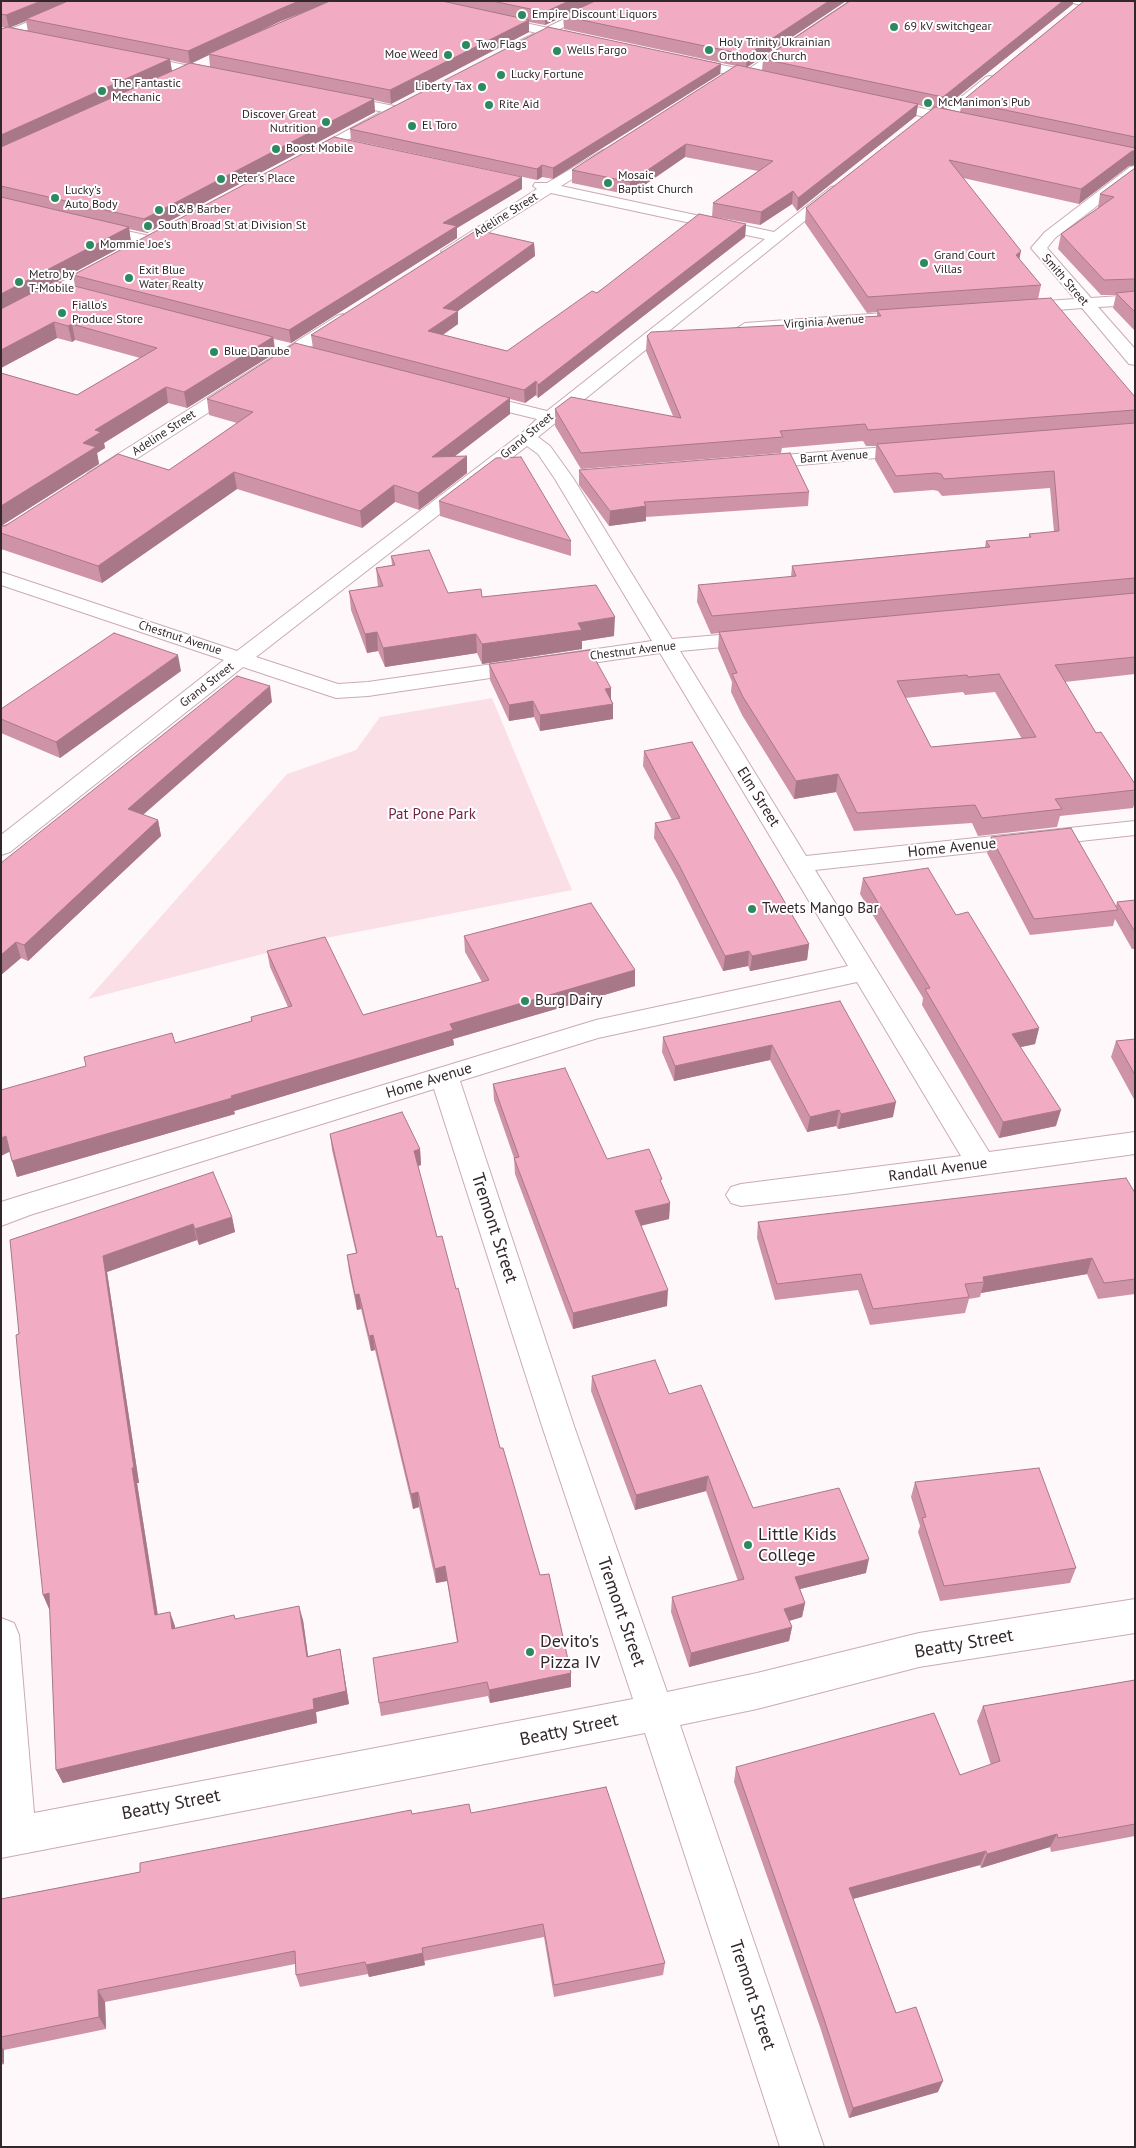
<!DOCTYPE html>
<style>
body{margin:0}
#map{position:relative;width:1136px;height:2148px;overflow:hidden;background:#fff8fa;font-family:"PT Sans",sans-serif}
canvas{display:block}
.frame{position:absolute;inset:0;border:2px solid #32272a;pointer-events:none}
</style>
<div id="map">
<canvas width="1136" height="2148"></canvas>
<div class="frame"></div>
</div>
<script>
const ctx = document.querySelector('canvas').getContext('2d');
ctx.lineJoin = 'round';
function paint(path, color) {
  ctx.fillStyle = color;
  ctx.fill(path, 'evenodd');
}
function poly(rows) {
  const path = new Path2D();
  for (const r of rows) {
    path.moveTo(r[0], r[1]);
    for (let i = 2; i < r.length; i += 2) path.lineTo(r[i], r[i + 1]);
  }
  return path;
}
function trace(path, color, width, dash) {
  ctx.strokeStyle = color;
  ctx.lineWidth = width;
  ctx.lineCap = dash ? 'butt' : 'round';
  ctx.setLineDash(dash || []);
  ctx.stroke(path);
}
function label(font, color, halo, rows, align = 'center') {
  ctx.font = font + ' "PT Sans",sans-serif';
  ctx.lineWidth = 4;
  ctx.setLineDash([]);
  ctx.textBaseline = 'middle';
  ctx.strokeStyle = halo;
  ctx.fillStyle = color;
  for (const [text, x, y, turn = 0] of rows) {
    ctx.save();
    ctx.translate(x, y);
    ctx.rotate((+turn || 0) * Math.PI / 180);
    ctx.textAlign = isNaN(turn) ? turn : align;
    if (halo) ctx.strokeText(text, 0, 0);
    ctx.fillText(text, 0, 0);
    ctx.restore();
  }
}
paint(poly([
 [492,698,572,890,321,939,88,999,287,774,356,750,380,717]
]), '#fbdfe7');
const minor = poly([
 [850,1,864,1,751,77,743,77,741,74,850,1],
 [1070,1,1100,1,1135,6,1135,13,1076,4,1070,1],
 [135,55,215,71,221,75,215,79,131,62,129,59,135,55],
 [990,76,994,77,996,80,994,83,950,120,940,120,938,117,940,114,986,77,990,76],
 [339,95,394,106,401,110,394,114,334,102,333,99,339,95],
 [603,150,610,154,608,157,561,186,774,232,831,187,836,186,843,190,538,437,550,446,573,478,672,639,755,632,762,634,765,638,762,642,755,644,680,651,806,856,1135,821,1135,835,815,870,989,1152,1135,1132,1135,1154,845,1194,741,1206,731,1203,726,1195,731,1187,741,1184,961,1156,857,982,598,1038,460,1081,574,1426,667,1692,757,1673,919,1633,1135,1599,1135,1633,919,1667,757,1709,680,1725,824,2147,780,2147,645,1733,1,1858,1,1618,14,1623,19,1635,34,1813,633,1699,542,1426,434,1089,30,1215,1,1226,1,1202,20,1196,596,1020,848,966,660,653,368,696,336,698,243,667,10,852,1,855,1,835,224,660,1,585,1,572,237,651,521,434,537,419,468,402,465,398,468,394,474,393,547,411,765,239,551,193,454,254,444,254,441,251,537,189,533,186,535,183,547,183,603,150],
 [527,446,538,454,555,479,652,641,368,682,338,684,256,657,527,446],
 [1135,166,1135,177,1055,238,1047,248,1091,298,1135,295,1135,305,1098,307,1135,349,1135,365,1129,364,1082,308,1019,313,1011,308,1019,303,1075,299,1031,248,1045,232,1130,167,1135,166],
 [95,224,154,237,156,240,149,244,90,231,88,228,95,224],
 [899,312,905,314,907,317,905,320,745,333,737,328,745,323,899,312],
 [343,314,351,319,349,322,102,481,95,483,88,481,86,477,88,473,337,316,343,314],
 [913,445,919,446,922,450,919,454,757,469,751,467,748,463,751,459,757,457,913,445]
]);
const tertiary = poly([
 [79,1,96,1,1,41,1,33,79,1],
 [493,16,576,34,582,38,576,42,489,22,487,20,493,16],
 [684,57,764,74,770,78,764,82,680,64,678,61,684,57],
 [880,99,962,117,969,121,962,125,875,106,874,103,880,99]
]);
const primary = poly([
 [601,1,617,1,525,46,521,47,515,43,601,1],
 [383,111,390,115,388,118,314,158,309,159,302,155,383,111],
 [108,258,113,260,116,263,113,266,1,325,1,313,108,258]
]);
trace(minor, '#c9abb5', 2);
trace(tertiary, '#c9abb5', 2);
trace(primary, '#c9abb5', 2);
paint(minor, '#fff');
paint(tertiary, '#fff');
paint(primary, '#fff');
paint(poly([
 [1,1,846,1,747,67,762,71,763,59,850,1,1073,1,1073,4,944,108,960,112,962,101,1084,1,1135,1,1135,165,1129,166,1079,204,963,178,1019,260,1041,285,1038,299,1135,397,1135,674,1065,682,1096,733,1135,784,1135,802,1133,808,1060,816,1057,827,978,836,972,823,854,831,836,792,794,799,742,715,731,692,732,682,718,649,719,633,711,634,697,602,698,585,791,577,792,566,985,547,986,541,1029,537,1029,534,1054,532,1050,488,942,496,938,491,933,490,894,493,875,460,876,446,866,446,863,441,782,448,781,453,581,469,555,426,555,409,673,416,646,351,647,336,862,321,863,317,877,316,877,312,867,313,805,223,806,208,933,109,918,105,916,116,797,211,792,204,760,225,715,217,746,224,745,237,538,398,536,395,525,403,510,399,510,414,455,456,467,456,467,473,419,510,395,502,362,528,237,489,102,583,1,549,1,526,169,470,237,423,209,415,207,399,313,348,311,335,534,243,535,256,458,311,458,324,443,335,507,351,712,217,713,203,758,171,685,157,630,195,572,183,572,170,736,66,564,29,563,16,569,14,545,25,529,22,529,32,391,104,374,100,375,112,147,233,129,229,131,242,56,282,75,286,73,275,522,189,457,228,457,238,291,343,274,339,275,353,187,408,168,403,104,443,105,448,97,453,99,464,1,526,1,373,77,395,140,358,75,340,72,342,57,338,1,368,1,29,5,27,1,27],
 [309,10,242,39,281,21],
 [26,21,28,31,10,27],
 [209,55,210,67,192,63],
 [170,60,188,64,172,71],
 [963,692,965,695,995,692,1022,739,931,747,905,698],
 [721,64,720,74,553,179,542,177,537,180,351,140,350,129],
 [1135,168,1135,331,1113,308,1116,295,1101,295,1058,249,1061,234,1098,208,1100,194],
 [579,470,809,492,808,506,646,517,646,521,609,526,579,485],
 [439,501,571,541,571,556,440,516],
 [391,556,448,593,482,597,614,636,582,641,582,649,482,664,477,653,385,667,378,651,367,653,351,610,349,591,378,587,376,568,392,565],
 [489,664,611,688,611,699,613,704,613,719,540,731,534,717,509,721,490,680],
 [181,671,60,758,1,733,1,709],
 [272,702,143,815,158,820,161,836,28,961,21,958,1,975,1,863],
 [644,751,809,944,807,960,750,971,748,966,723,971,678,881,654,838,655,823,672,820,643,766],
 [991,837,1116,906,1117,902,1135,900,1135,949,1132,949,1115,919,1113,926,1030,935,987,853],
 [863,878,956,915,1039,1028,1035,1044,1020,1047,1056,1126,999,1138,922,1005,923,998,860,894],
 [464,936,635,970,635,986,453,1039,454,1045,234,1111,235,1114,17,1177,10,1152,175,1043,251,1021,251,1017,288,1007,270,967,267,951,363,1015,482,982,465,952],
 [840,1001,893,1117,838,1129,836,1126,807,1132,770,1060,674,1081,662,1052,663,1037],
 [1135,1039,1135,1101,1111,1057,1116,1041],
 [493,1084,607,1159,662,1185,670,1203,669,1219,641,1226,667,1306,573,1329,515,1174,514,1158,494,1100],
 [330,1134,420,1149,421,1165,418,1166,437,1237,500,1448,571,1673,571,1687,490,1703,488,1696,381,1716,379,1703,457,1642,447,1581,436,1583,419,1507,413,1509,375,1350,371,1351,361,1309,357,1310,349,1271,347,1255,356,1253,332,1150],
 [1135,1193,1135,1294,1098,1299,1087,1274,981,1293,980,1297,969,1299,965,1313,870,1325,858,1290,775,1300,757,1238,758,1222],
 [232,1217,235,1232,199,1245,197,1240,107,1272,139,1483,137,1483,158,1615,175,1626,175,1628,234,1615,235,1619,303,1620,308,1656,340,1649,349,1704,316,1712,317,1723,63,1783,56,1770,50,1609,10,1240],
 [592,1376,669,1394,753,1508,866,1573,800,1589,805,1603,802,1617,789,1621,792,1627,789,1641,689,1667,671,1612,672,1597,738,1581,706,1491,635,1510,591,1391],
 [915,1482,1076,1568,1070,1583,940,1601,918,1532,920,1526,911,1497],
 [1135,1680,1135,1836,1051,1852,1050,1847,981,1868,980,1865,853,1899,896,2013,938,2092,849,2118,820,2027,734,1782,736,1767,960,1775,991,1765,977,1721,983,1706],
 [471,1813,665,1963,663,1975,554,1997,544,1937,424,1961,425,1965,369,1977,368,1974,300,1987,296,1975,295,1964,105,2002,106,2029,4,2050,4,2064,1,2065,1,1899,140,1872,412,1814]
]), '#cf93a7');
paint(poly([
 [41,1,73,1,26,19,26,21,9,28,6,15],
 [299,1,332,1,281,21,210,55,208,54,209,55,190,64,188,51,280,9],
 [569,1,596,1,545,25,545,12],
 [829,1,846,1,746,68,747,55],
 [1063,1,1073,1,1073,4,941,110,943,97],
 [529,20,529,32,391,104,390,90],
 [170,59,172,72,1,150,1,135],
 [721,64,720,74,553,179,553,168],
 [374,99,375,112,147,233,144,219],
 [918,104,916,116,797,211,798,198],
 [686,144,685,157,630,195,630,182],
 [1132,151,1135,151,1135,165,1129,166,1079,204,1081,189],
 [542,165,542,177,537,180,537,169],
 [522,177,522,189,457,228,457,238,291,343,289,330,443,223],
 [793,191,792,204,760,225,761,212],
 [746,224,745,237,538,398,538,385],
 [129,227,131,242,1,311,1,294],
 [534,243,535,256,458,311,458,324,429,344,428,331,443,308],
 [1021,251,1018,266,1016,255],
 [54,322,57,338,1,368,1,350],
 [72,324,75,340,72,342,68,326],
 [273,337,275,353,187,408,184,392],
 [536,381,536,395,525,403,524,390],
 [166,387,168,403,104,443,105,448,97,453,99,464,1,526,1,506,83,443,95,430],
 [510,398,510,414,433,473,432,457],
 [467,456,467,473,419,510,418,493],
 [234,472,237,489,102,583,98,566],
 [394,485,395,502,362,528,360,511],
 [646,506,646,521,609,526,610,511],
 [615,617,614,636,582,641,582,649,482,664,482,644,578,623],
 [377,632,378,651,367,653,365,634],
 [476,634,477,653,385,667,383,648],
 [178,655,181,671,60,758,56,742],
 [270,686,272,702,131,825,128,809],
 [611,688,611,704,605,689],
 [533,701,534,717,509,721,509,705],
 [613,704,613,719,540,731,540,715],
 [838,774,836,792,794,799,796,781],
 [158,820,161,836,28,961,24,945],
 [16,942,21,958,1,975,1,955],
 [809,944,807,960,750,971,752,956],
 [749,951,748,966,723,971,725,956],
 [635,970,635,986,453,1039,454,1045,234,1111,235,1114,17,1177,12,1161,231,1096,450,1024],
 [1039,1028,1035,1044,1008,1050,1012,1034],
 [772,1045,770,1060,674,1081,675,1066],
 [896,1102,893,1117,838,1129,841,1114],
 [839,1110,836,1126,807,1132,810,1117],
 [1061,1110,1056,1126,999,1138,1003,1122],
 [6,1136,11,1151,1,1156,1,1138],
 [420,1149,421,1165,415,1167,414,1151],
 [670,1203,669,1219,634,1227,635,1211],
 [232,1217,235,1232,199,1245,195,1229],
 [193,1224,197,1240,107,1272,139,1483,137,1483,160,1630,155,1615,132,1468,103,1256],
 [1092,1258,1087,1274,981,1293,984,1282,983,1277],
 [668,1290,667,1306,573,1329,573,1313],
 [359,1294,361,1309,357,1310,355,1295],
 [373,1335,375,1350,371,1351,369,1336],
 [708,1476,706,1491,635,1510,636,1495],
 [418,1492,419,1507,413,1509,411,1494],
 [869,1559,866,1573,792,1591,795,1577],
 [445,1566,447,1581,436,1583,435,1569],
 [49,1593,55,1607,49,1609,43,1595],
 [805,1603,802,1617,782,1623,784,1609],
 [299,1606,303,1620,310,1670,307,1657],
 [170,1612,175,1626,176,1643,172,1629],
 [792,1627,789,1641,689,1667,691,1653],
 [340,1649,349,1704,316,1712,317,1723,63,1783,56,1770,313,1699],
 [571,1673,571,1687,490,1703,489,1690],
 [1057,1834,1050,1847,981,1868,987,1854],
 [986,1851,980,1865,845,1901,849,1888],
 [422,1948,425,1965,369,1977,366,1965],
 [98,1990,105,2002,106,2029,99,2017],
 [1,2045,4,2050,4,2064,1,2061],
 [943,2081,938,2092,849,2118,853,2108]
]), '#a97888');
const building = poly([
 [1,1,41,1,6,15,1,14,1,1],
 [68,1,299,1,280,9,188,51,26,19,68,1],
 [330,1,442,1,529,20,390,90,208,54,330,1],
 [492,1,569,1,545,12,492,1],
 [595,1,829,1,747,55,563,16,595,1],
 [850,1,1063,1,943,97,763,59,850,1],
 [1084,1,1130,1,1135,2,1135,137,962,101,1084,1],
 [7,27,170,59,1,135,1,29,7,27],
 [548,27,721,64,553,168,542,165,537,169,350,129,548,27],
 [190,63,374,99,144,219,1,186,1,147,190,63],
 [737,65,918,104,798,198,793,191,761,212,713,203,773,161,686,144,630,182,572,170,737,65],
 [935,107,1135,148,1135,151,1132,151,1081,189,949,160,1021,251,1016,255,1041,285,868,297,806,208,935,107],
 [334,137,522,177,443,223,457,226,289,330,73,275,334,137],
 [1135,168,1135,279,1104,280,1061,234,1114,197,1100,194,1135,168],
 [1,197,129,227,1,294,1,197],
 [699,214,746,224,538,385,536,381,524,390,311,335,477,230,534,243,443,308,458,311,428,331,507,351,592,291,597,293,699,214],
 [55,281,273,337,184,392,166,387,95,430,101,432,83,443,96,447,1,506,1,373,77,395,157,348,72,324,68,326,54,322,1,350,1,309,55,281],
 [1135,291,1135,312,1116,293,1135,291],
 [1051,298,1135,397,1135,410,868,430,865,424,780,431,783,437,581,453,555,409,571,397,681,418,647,336,651,332,866,321,863,317,881,316,877,310,1051,298],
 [295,343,510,398,432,457,467,456,418,493,394,485,360,511,234,472,98,566,1,533,1,526,5,526,118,454,169,470,253,412,207,399,295,343],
 [1135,423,1135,578,712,616,698,585,796,576,792,566,990,547,986,541,1031,537,1029,534,1059,531,1054,471,944,479,941,474,936,473,896,476,877,444,1135,423],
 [790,453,809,492,644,502,646,506,610,511,579,470,790,453],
 [521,457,571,541,439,501,496,458,521,457],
 [429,550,448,593,481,589,482,597,596,585,615,617,578,623,582,630,482,644,476,634,383,648,377,632,365,634,349,591,383,586,376,568,395,565,391,556,429,550],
 [1135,593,1135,657,1055,665,1096,733,1101,732,1135,784,1135,790,1055,799,1062,809,982,818,975,805,857,813,838,774,796,781,743,697,732,674,737,673,719,632,1135,593],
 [999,674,1036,737,931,747,897,681,967,675,968,677,999,674],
 [114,633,178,655,56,742,1,719,1,709,114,633],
 [590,650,611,688,605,689,613,704,540,715,533,701,509,705,489,664,590,650],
 [237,676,270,686,128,809,158,820,24,945,16,942,1,955,1,863,237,676],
 [692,742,809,944,752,956,749,951,725,956,679,865,655,823,680,818,644,751,692,742],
 [1071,828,1118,910,1034,919,991,837,1071,828],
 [928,868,956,915,968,912,1039,1028,1012,1034,1061,1110,1003,1122,925,989,930,988,863,878,928,868],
 [1135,900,1135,932,1117,902,1135,900],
 [591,903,635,970,450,1024,453,1030,231,1096,232,1098,12,1161,6,1136,1,1138,1,1090,86,1066,84,1057,172,1033,175,1043,252,1021,251,1017,292,1006,267,951,325,937,363,1015,489,980,464,936,591,903],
 [840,1001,896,1102,841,1114,839,1110,810,1117,772,1045,675,1066,663,1037,840,1001],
 [1135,1039,1135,1075,1116,1041,1135,1039],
 [565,1068,607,1159,649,1149,662,1179,660,1180,670,1203,635,1211,668,1290,573,1313,514,1158,519,1157,493,1084,565,1068],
 [402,1112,420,1149,414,1151,437,1237,442,1236,456,1289,458,1288,500,1448,503,1448,540,1575,549,1574,571,1673,489,1690,487,1682,379,1703,373,1658,458,1642,445,1566,435,1569,418,1492,411,1494,373,1335,369,1336,359,1294,355,1295,347,1255,357,1253,330,1134,402,1112],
 [213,1172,232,1217,195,1229,193,1224,103,1256,134,1468,132,1468,155,1615,170,1612,172,1629,234,1615,235,1619,299,1606,307,1657,340,1649,346,1691,313,1699,314,1709,56,1770,49,1593,43,1595,20,1378,16,1335,19,1334,10,1240,213,1172],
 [1126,1178,1135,1193,1135,1279,1104,1283,1092,1258,983,1277,984,1282,965,1284,969,1297,873,1309,861,1274,777,1284,758,1222,1126,1178],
 [655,1360,669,1394,701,1385,753,1508,839,1488,869,1559,795,1577,805,1603,784,1609,792,1627,691,1653,672,1597,744,1579,708,1476,636,1495,592,1376,655,1360],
 [1039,1468,1076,1568,944,1586,922,1518,926,1517,915,1482,1039,1468],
 [1135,1680,1135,1824,1058,1838,1057,1834,987,1854,986,1851,849,1888,896,2013,916,2007,943,2081,853,2108,823,2016,736,1767,934,1713,960,1775,1000,1761,983,1706,1135,1680],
 [606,1787,665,1963,554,1985,543,1924,422,1948,423,1953,366,1965,365,1962,296,1975,295,1951,98,1990,99,2017,1,2037,1,1899,140,1872,140,1863,411,1810,412,1814,469,1804,471,1813,606,1787]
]);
paint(building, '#f1abc2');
trace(building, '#a97888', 1);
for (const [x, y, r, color] of [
 [522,15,5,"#2d8a60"],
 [894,27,5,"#2d8a60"],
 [466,45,5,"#2d8a60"],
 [709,50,5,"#2d8a60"],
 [557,51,5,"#2d8a60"],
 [448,55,5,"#2d8a60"],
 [501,75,5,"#2d8a60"],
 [482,87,5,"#2d8a60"],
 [102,91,5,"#2d8a60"],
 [928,103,5,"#2d8a60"],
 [489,105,5,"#2d8a60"],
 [326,122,5,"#2d8a60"],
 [412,126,5,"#2d8a60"],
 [276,149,5,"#2d8a60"],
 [221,179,5,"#2d8a60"],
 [608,183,5,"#2d8a60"],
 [55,198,5,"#2d8a60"],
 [159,210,5,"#2d8a60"],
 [148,226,5,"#2d8a60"],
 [90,245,5,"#2d8a60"],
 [924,263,5,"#2d8a60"],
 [129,278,5,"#2d8a60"],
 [19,282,5,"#2d8a60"],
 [62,313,5,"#2d8a60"],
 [214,352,5,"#2d8a60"],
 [752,909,5,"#2d8a60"],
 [525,1001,5,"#2d8a60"],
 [748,1545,5,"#2d8a60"],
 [530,1652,5,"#2d8a60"]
]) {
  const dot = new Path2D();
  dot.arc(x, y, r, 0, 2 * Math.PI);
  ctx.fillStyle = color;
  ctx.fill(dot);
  trace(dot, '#fff', 2);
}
label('12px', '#32272a', '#fff', [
 ["Empire Discount Liquors",532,15],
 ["69 kV switchgear",904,27],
 ["Holy Trinity Ukrainian",719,43],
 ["Orthodox Church",719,57],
 ["Two Flags",476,45],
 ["Wells Fargo",567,51],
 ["Moe Weed",438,55,"right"],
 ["Lucky Fortune",511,75],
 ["The Fantastic",112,84],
 ["Mechanic",112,98],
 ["Liberty Tax",472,87,"right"],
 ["McManimon's Pub",938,103],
 ["Rite Aid",499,105],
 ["Discover Great",316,115,"right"],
 ["Nutrition",316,129,"right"],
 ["El Toro",422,126],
 ["Boost Mobile",286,149],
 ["Mosaic",618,176],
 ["Baptist Church",618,190],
 ["Peter's Place",231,179],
 ["Lucky's",65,191],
 ["Auto Body",65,205],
 ["D&B Barber",169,210],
 ["South Broad St at Division St",158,226],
 ["Mommie Joe's",100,245],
 ["Grand Court",934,256],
 ["Villas",934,270],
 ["Exit Blue",139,271],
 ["Water Realty",139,285],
 ["Metro by",29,275],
 ["T-Mobile",29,289],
 ["Fiallo's",72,306],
 ["Produce Store",72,320],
 ["Blue Danube",224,352]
], 'left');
label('12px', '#32272a', '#fff', [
 ["Adeline Street",506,215,-32],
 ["Smith Street",1065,280,49],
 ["Virginia Avenue",824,322,-4],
 ["Adeline Street",164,433,-33],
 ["Grand Street",527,436,-40],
 ["Barnt Avenue",834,457,-4],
 ["Chestnut Avenue",180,638,18],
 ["Chestnut Avenue",633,651,-7],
 ["Grand Street",207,685,-38]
]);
label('15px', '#32272a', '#fff', [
 ["Elm Street",758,797,58],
 ["Home Avenue",952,848,-6],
 ["Home Avenue",429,1081,-17],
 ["Randall Avenue",938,1170,-8]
]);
label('15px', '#722345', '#fff', [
 ["Pat Pone Park",432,815]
]);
label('15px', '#32272a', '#fff', [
 ["Tweets Mango Bar",762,909],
 ["Burg Dairy",535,1001]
], 'left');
label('18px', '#32272a', '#fff', [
 ["Tremont Street",494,1228,72],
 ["Tremont Street",621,1612,71],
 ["Beatty Street",964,1644,-10],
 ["Beatty Street",569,1730,-12],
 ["Beatty Street",171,1805,-11],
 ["Tremont Street",752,1995,72]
]);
label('18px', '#32272a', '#fff', [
 ["Little Kids",758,1535],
 ["College",758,1556],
 ["Devito's",540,1642],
 ["Pizza IV",540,1663]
], 'left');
</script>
